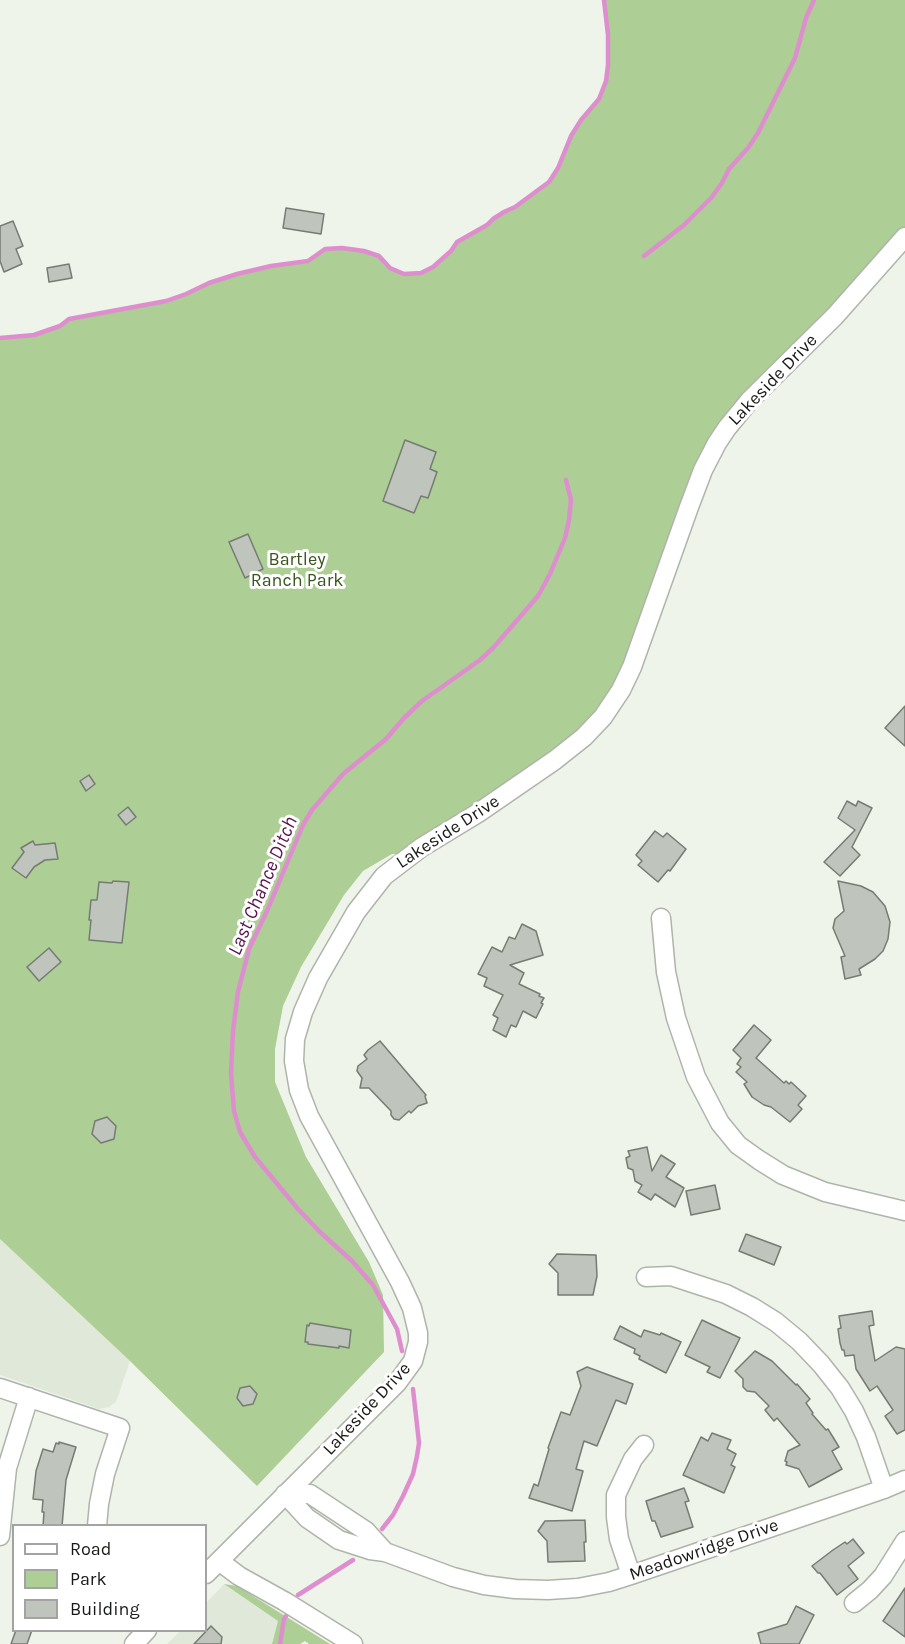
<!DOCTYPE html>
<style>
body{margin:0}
#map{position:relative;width:905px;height:1644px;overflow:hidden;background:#eef4ea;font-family:Karla,sans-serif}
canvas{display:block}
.legend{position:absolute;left:12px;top:1524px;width:195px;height:108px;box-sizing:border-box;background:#fff;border:2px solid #a2a3a2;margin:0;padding:8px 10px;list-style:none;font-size:18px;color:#171916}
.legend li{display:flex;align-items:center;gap:12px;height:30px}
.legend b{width:30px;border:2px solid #a2a3a2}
</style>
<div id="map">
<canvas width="905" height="1644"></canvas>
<ul class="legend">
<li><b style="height:8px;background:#fff"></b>Road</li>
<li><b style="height:16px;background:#adce94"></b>Park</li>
<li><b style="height:16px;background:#bfc4bc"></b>Building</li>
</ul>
</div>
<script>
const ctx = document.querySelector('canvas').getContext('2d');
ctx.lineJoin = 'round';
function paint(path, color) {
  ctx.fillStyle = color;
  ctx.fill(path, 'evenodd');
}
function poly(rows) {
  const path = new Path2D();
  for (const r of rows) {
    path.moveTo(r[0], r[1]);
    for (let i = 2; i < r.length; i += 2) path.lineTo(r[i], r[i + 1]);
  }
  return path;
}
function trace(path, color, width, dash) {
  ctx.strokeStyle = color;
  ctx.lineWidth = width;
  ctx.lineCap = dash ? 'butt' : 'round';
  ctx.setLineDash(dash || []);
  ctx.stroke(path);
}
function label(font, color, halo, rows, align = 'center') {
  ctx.font = font + ' Karla,sans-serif';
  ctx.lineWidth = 6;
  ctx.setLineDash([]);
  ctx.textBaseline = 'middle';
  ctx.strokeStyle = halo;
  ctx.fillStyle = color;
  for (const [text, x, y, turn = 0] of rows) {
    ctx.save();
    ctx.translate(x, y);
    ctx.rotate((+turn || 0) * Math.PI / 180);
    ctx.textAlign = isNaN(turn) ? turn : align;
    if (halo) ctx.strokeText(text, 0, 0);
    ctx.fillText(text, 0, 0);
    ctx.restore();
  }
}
paint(poly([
 [0,1239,130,1361,116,1402,109,1407,99,1409,0,1375],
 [224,1584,278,1621,272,1644,167,1644,180,1631,206,1630,206,1603]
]), '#e0e9d9');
paint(poly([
 [604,0,905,0,905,233,717,433,640,645,593,725,406,854,392,854,363,871,344,895,301,967,283,1006,275,1049,275,1082,306,1157,369,1262,383,1295,384,1352,257,1486,130,1361,0,1239,0,338,34,335,60,326,69,319,166,301,186,294,209,283,237,274,271,266,308,261,325,249,342,248,364,251,379,256,390,268,404,274,421,273,433,267,443,259,457,242,487,225,493,219,504,212,515,207,549,182,558,168,571,136,581,120,599,99,606,81,608,65,608,35],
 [224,1584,237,1586,330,1644,309,1644,305,1641,300,1644,272,1644,278,1621]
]), '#adce94');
trace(poly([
 [644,256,684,225,711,198,722,183,729,169,748,148,758,133,795,58,806,18,814,0],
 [0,338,34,335,60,326,69,319,166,301,186,294,209,283,237,274,271,266,308,261,325,249,342,248,364,251,379,256,390,268,404,274,421,273,433,267,451,251,457,242,487,225,493,219,504,212,515,207,549,182,558,168,571,136,581,120,599,99,606,81,608,65,608,35,604,0],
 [402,1351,397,1329,373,1285,352,1261,320,1232,298,1209,255,1157,240,1132,234,1111,231,1073,233,1031,238,992,249,949,267,911,303,825,312,810,343,774,386,739,404,718,422,701,480,660,493,648,538,596,550,574,565,538,569,520,571,500,566,480],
 [382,1529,393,1515,403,1496,413,1474,417,1456,419,1443,413,1389],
 [298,1595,353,1560],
 [280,1644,284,1619,286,1616]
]), '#de8ece', 4.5);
const building = poly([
 [286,208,324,214,321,234,283,228,286,208],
 [13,221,23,246,16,249,22,264,4,272,0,261,0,226,13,221],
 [69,264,72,278,49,282,47,268,69,264],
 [405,440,436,452,430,469,437,472,428,498,421,496,414,513,383,501,405,440],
 [248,534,263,569,245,578,229,542,248,534],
 [905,706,905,746,885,728,905,706],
 [89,775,95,784,86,791,80,781,89,775],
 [847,801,856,806,858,801,872,808,852,847,860,855,840,876,824,862,855,830,838,818,847,801],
 [128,807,136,817,126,825,118,815,128,807],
 [655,831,663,837,667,833,686,849,670,871,668,870,658,882,638,865,642,861,636,855,655,831],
 [33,841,35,845,55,843,58,859,45,860,34,867,26,878,12,868,24,852,21,848,33,841],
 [113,881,129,882,122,943,89,940,91,920,89,920,91,900,97,900,99,882,112,883,113,881],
 [838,881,861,886,873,892,885,906,890,922,888,939,883,951,875,959,859,969,861,975,845,979,841,957,845,956,833,928,835,919,844,911,838,881],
 [522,924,536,931,543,955,510,965,524,973,519,984,540,994,539,996,544,998,541,1003,543,1004,536,1018,523,1011,516,1027,511,1025,506,1037,493,1030,498,1018,493,1015,503,995,484,986,487,978,478,974,492,947,502,952,509,937,515,939,522,924],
 [49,948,61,962,39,981,27,967,49,948],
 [754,1025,771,1040,756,1058,784,1083,786,1081,789,1084,791,1082,806,1096,798,1105,802,1109,790,1122,771,1107,764,1105,752,1097,744,1084,747,1082,736,1072,741,1067,737,1064,741,1058,733,1050,754,1025],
 [380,1041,426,1095,425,1096,427,1103,418,1106,411,1113,409,1111,399,1120,394,1119,391,1115,391,1111,369,1088,360,1088,362,1078,357,1071,358,1066,367,1059,364,1055,368,1050,380,1041],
 [107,1117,116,1126,114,1139,101,1143,92,1134,95,1121,107,1117],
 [647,1147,652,1171,661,1155,675,1164,666,1177,684,1188,675,1207,655,1194,651,1200,638,1192,642,1185,635,1181,633,1170,628,1168,626,1158,630,1156,628,1151,647,1147],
 [715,1185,720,1209,691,1215,686,1191,715,1185],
 [746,1234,781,1247,774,1265,739,1251,746,1234],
 [557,1254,596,1255,597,1276,593,1295,558,1295,558,1273,549,1264,557,1254],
 [872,1311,874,1325,869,1326,875,1361,896,1347,905,1349,905,1430,897,1434,885,1416,893,1410,877,1386,870,1391,856,1369,854,1355,845,1356,844,1350,842,1350,840,1343,838,1329,841,1328,839,1316,872,1311],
 [702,1320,740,1338,720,1378,707,1372,710,1367,685,1355,702,1320],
 [310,1323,351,1330,349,1348,339,1346,339,1348,308,1344,308,1342,305,1342,307,1325,309,1326,310,1323],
 [620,1326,641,1337,644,1330,660,1335,661,1333,681,1342,666,1373,639,1359,640,1356,634,1353,635,1349,614,1339,620,1326],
 [755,1351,772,1361,796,1385,797,1384,810,1399,806,1403,813,1413,812,1414,826,1430,828,1429,839,1447,832,1451,842,1469,809,1487,799,1469,786,1465,787,1462,785,1461,788,1451,800,1445,777,1418,774,1421,765,1410,769,1406,755,1392,747,1391,743,1387,743,1379,735,1371,755,1351],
 [587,1367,633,1384,626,1404,616,1400,597,1446,584,1441,576,1469,583,1471,572,1511,529,1498,534,1484,538,1486,549,1449,548,1448,561,1412,570,1415,581,1386,577,1372,587,1367],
 [250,1386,257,1394,253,1404,243,1406,237,1398,240,1388,250,1386],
 [712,1433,731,1440,727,1449,736,1454,731,1465,735,1467,724,1493,683,1475,701,1437,708,1441,712,1433],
 [59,1442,76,1447,66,1480,62,1526,43,1526,44,1512,42,1512,43,1500,33,1499,36,1471,43,1449,53,1452,56,1443,59,1444,59,1442],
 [684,1488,689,1501,685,1502,693,1527,661,1537,655,1521,652,1521,646,1501,684,1488],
 [585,1520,586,1542,584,1542,585,1561,548,1562,547,1541,538,1531,545,1521,585,1520],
 [853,1539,864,1553,848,1566,858,1579,837,1595,820,1573,818,1573,812,1566,833,1550,845,1542,847,1544,853,1539],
 [905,1588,905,1637,883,1621,905,1588],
 [796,1606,814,1615,799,1644,761,1644,758,1633,787,1624,796,1606],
 [211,1626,222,1637,221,1644,194,1644,211,1626],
 [16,1630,32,1630,27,1644,11,1644,16,1630]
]);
paint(building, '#bfc4bc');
trace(building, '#767b73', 1.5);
const minor = poly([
 [661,918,666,972,676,1018,696,1077,720,1123,738,1145,759,1160,783,1175,825,1192,905,1211],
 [646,1277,671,1276,726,1294,752,1307,776,1322,799,1341,821,1364,840,1388,854,1411,866,1437,884,1489],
 [0,1388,120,1428,105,1474,99,1504,97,1526],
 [285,1494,307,1518,339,1540,370,1550,385,1552,453,1577,484,1585,515,1589,548,1590,578,1588,609,1582,631,1575,884,1489,905,1480],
 [285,1494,310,1494,366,1531,385,1552],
 [0,1536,7,1468,29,1397],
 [219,1561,239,1576,284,1601,353,1644],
 [206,1574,397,1383,413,1361,418,1342,418,1333,412,1308,400,1282,309,1116,299,1090,294,1061,295,1039,303,1012,318,978,356,912,384,876,422,847,478,813,555,760,584,737,603,717,621,690,632,667,689,507,703,470,717,443,727,428,750,400,835,316,905,237],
 [631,1575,619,1539,616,1517,616,1495,633,1459,644,1445],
 [854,1603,870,1590,883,1576,905,1541],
 [134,1644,147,1630]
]);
trace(minor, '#afb4ab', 21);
trace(minor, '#fff', 18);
label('18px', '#171916', '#fff', [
 ["Lakeside Drive",773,380,-46],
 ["Lakeside Drive",448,832,-33],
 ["Lakeside Drive",367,1409,-47],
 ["Meadowridge Drive",704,1550,-19]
]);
label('18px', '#38561b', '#fff', [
 ["Bartley",297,560],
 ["Ranch Park",297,581]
]);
label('italic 20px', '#5a1350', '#fff', [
 ["Last Chance Ditch",263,886,-67]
]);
</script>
